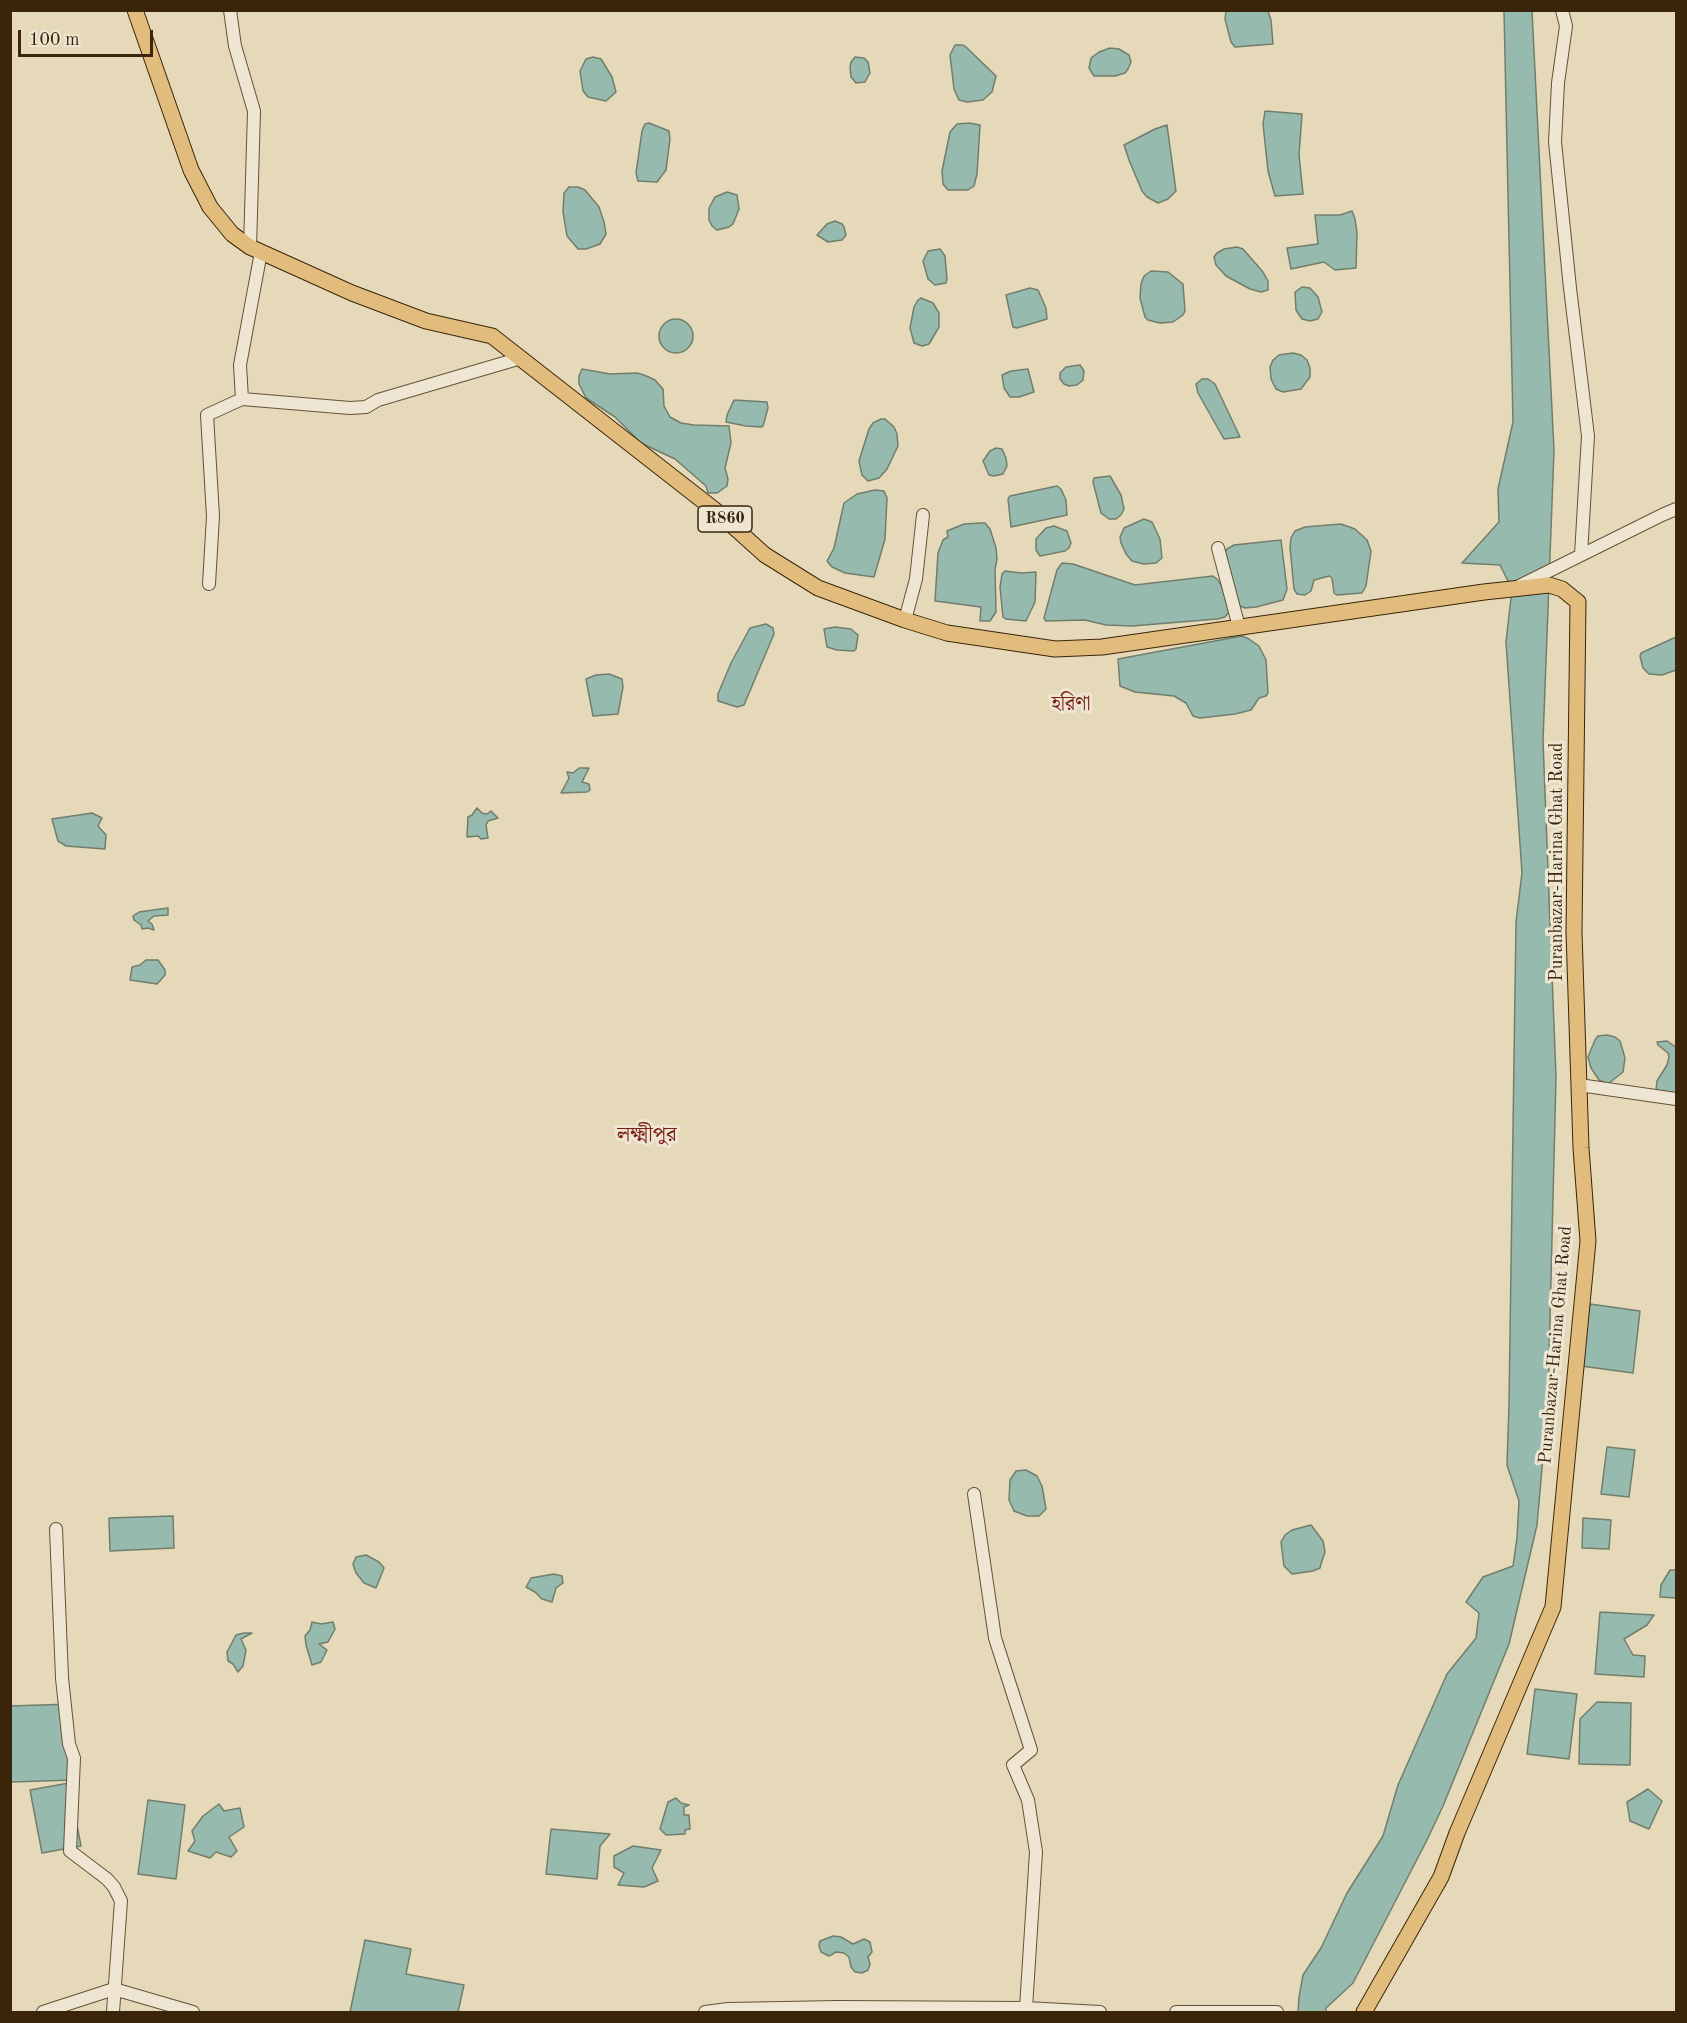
<!DOCTYPE html>
<meta charset="utf-8">
<style>
body{margin:0}
#map{position:relative;width:1687px;height:2023px;overflow:hidden;background:#e5d9b9;font-family:"Old Standard TT",serif}
canvas{display:block}
.frame{position:absolute;inset:0;border:12px solid #3a250a;pointer-events:none}
.scale{position:absolute;left:18px;top:30px;width:135px;height:27px;box-sizing:border-box;border:3px solid #3a250a;border-top:0;padding-left:8px;font-size:18px;line-height:21px;white-space:nowrap;color:#3a250a;-webkit-text-stroke:4px #eee6d2;paint-order:stroke}
</style>
<div id="map">
<canvas width="1687" height="2023"></canvas>
<div class="frame"></div>
<div class="scale">100 m</div>
</div>
<script>
const ctx = document.querySelector('canvas').getContext('2d');
ctx.lineJoin = 'round';
function paint(path, color) {
  ctx.fillStyle = color;
  ctx.fill(path, 'evenodd');
}
function poly(rows) {
  const path = new Path2D();
  for (const r of rows) {
    if (r.length === 3) {
      path.moveTo(r[0] + r[2], r[1]);
      path.arc(r[0], r[1], r[2], 0, 2 * Math.PI);
      continue;
    }
    path.moveTo(r[0], r[1]);
    for (let i = 2; i < r.length; i += 2) path.lineTo(r[i], r[i + 1]);
  }
  return path;
}
function trace(path, color, width, dash) {
  ctx.strokeStyle = color;
  ctx.lineWidth = width;
  ctx.lineCap = dash ? 'butt' : 'round';
  ctx.setLineDash(dash || []);
  ctx.stroke(path);
}
function label(font, color, halo, rows, align = 'center') {
  ctx.font = font + ' "Old Standard TT","Noto Serif Bengali",serif';
  ctx.lineWidth = 6;
  ctx.setLineDash([]);
  ctx.textBaseline = 'middle';
  ctx.strokeStyle = halo;
  ctx.fillStyle = color;
  for (const [text, x, y, turn = 0] of rows) {
    ctx.save();
    ctx.translate(x, y);
    ctx.rotate((+turn || 0) * Math.PI / 180);
    ctx.textAlign = isNaN(turn) ? turn : align;
    if (halo) ctx.strokeText(text, 0, 0);
    ctx.fillText(text, 0, 0);
    ctx.restore();
  }
}
const water = poly([
 [1226,11,1268,11,1271,20,1273,44,1235,47,1231,42,1225,19,1226,11],
 [1504,11,1532,11,1554,450,1543,741,1556,1077,1548,1400,1537,1525,1509,1644,1443,1806,1426,1842,1353,1983,1326,2008,1326,2012,1298,2012,1299,1997,1303,1975,1321,1948,1347,1893,1383,1836,1398,1785,1447,1674,1476,1638,1479,1613,1466,1602,1483,1577,1513,1566,1517,1538,1519,1501,1507,1465,1509,1405,1516,922,1522,873,1506,642,1512,589,1500,565,1462,563,1499,522,1498,489,1513,422,1504,11],
 [955,45,963,45,966,47,996,76,992,92,983,100,967,102,959,100,954,89,950,55,955,45],
 [1110,48,1119,49,1129,55,1131,62,1128,69,1125,73,1115,76,1094,76,1089,68,1091,58,1099,52,1110,48],
 [593,57,601,59,612,77,616,92,606,101,588,97,583,91,580,71,586,59,593,57],
 [855,57,864,58,868,62,870,73,865,82,856,83,851,77,850,68,851,62,855,57],
 [1265,111,1302,114,1299,155,1303,194,1275,196,1268,171,1263,124,1265,111],
 [649,123,669,131,670,139,666,170,657,182,638,181,636,173,642,131,645,124,649,123],
 [969,123,980,125,977,174,974,186,968,190,948,190,943,184,942,171,950,132,957,124,969,123],
 [1167,125,1176,191,1168,199,1158,203,1147,197,1142,191,1129,160,1124,145,1155,129,1167,125],
 [569,187,578,187,585,190,599,207,604,222,606,234,600,244,586,249,578,249,567,236,563,212,564,193,569,187],
 [727,192,737,195,739,209,733,224,729,227,717,230,712,226,709,220,709,208,715,197,727,192],
 [1352,211,1355,219,1357,233,1356,268,1335,270,1324,262,1291,269,1287,248,1318,244,1315,215,1340,215,1352,211],
 [835,221,842,224,844,227,846,235,842,240,828,242,817,235,827,224,835,221],
 [1237,247,1243,249,1263,272,1268,281,1268,290,1261,292,1250,289,1226,276,1216,265,1214,257,1217,253,1224,249,1237,247],
 [940,249,945,256,947,279,946,283,935,285,928,279,923,261,928,251,940,249],
 [1151,271,1168,272,1183,284,1185,311,1183,315,1173,322,1160,323,1148,320,1145,317,1140,298,1141,284,1144,276,1151,271],
 [1302,287,1310,288,1318,297,1322,312,1318,319,1310,321,1302,319,1296,310,1295,292,1302,287],
 [1030,288,1038,290,1046,308,1047,319,1017,328,1013,327,1006,295,1030,288],
 [921,298,933,303,939,313,939,327,929,344,922,346,914,343,910,328,914,307,918,300,921,298],
 [676,336,17],
 [1293,353,1301,355,1307,360,1310,368,1310,377,1301,389,1283,392,1276,389,1271,379,1270,367,1273,360,1279,355,1293,353],
 [1080,365,1084,371,1083,380,1077,385,1069,386,1064,384,1060,379,1060,373,1066,367,1080,365],
 [582,369,610,374,637,373,644,375,655,380,663,389,664,406,670,417,681,423,694,425,729,426,731,443,725,468,728,479,727,486,717,493,708,493,706,486,675,459,641,443,615,417,586,398,579,384,579,376,582,369],
 [1028,369,1034,392,1019,397,1010,397,1004,388,1002,375,1011,371,1028,369],
 [1202,379,1208,379,1215,384,1240,437,1224,439,1198,393,1196,384,1202,379],
 [734,400,767,402,768,408,763,426,761,427,746,426,726,422,727,415,734,400],
 [881,419,885,419,894,427,897,434,898,446,887,469,879,478,868,481,862,475,859,461,869,429,873,423,881,419],
 [996,448,1002,449,1006,458,1007,466,1003,474,994,476,989,475,983,461,990,451,996,448],
 [1110,476,1121,495,1124,509,1121,515,1116,519,1109,519,1101,513,1093,482,1094,478,1110,476],
 [1057,486,1061,489,1066,500,1067,515,1011,527,1008,499,1010,496,1057,486],
 [875,490,884,491,887,498,885,539,874,577,845,573,832,567,827,561,834,548,844,503,857,494,875,490],
 [1144,519,1152,522,1160,539,1162,558,1156,563,1144,564,1132,561,1126,554,1121,543,1120,537,1124,528,1144,519],
 [981,523,985,523,990,529,996,548,997,559,995,569,996,612,990,621,980,621,981,607,935,601,938,553,943,540,948,537,947,531,964,524,981,523],
 [1341,524,1355,529,1367,540,1371,551,1366,586,1362,593,1337,595,1334,593,1332,578,1329,576,1314,580,1311,591,1305,595,1297,594,1294,589,1290,547,1291,538,1295,531,1305,527,1341,524],
 [1054,526,1067,531,1071,543,1069,548,1065,551,1040,556,1036,550,1036,539,1046,528,1054,526],
 [1281,540,1287,589,1283,600,1256,607,1245,608,1238,605,1225,552,1227,549,1234,545,1281,540],
 [1062,563,1073,564,1135,585,1213,576,1218,580,1222,587,1229,612,1225,617,1217,619,1132,626,1106,625,1085,620,1046,621,1044,618,1057,570,1062,563],
 [1005,571,1021,573,1036,572,1035,602,1026,621,1006,619,1003,617,1000,587,1002,574,1005,571],
 [766,624,773,628,774,634,744,705,737,707,718,701,718,694,731,663,750,628,766,624],
 [835,627,851,629,858,635,856,649,854,651,837,650,827,647,824,629,835,627],
 [1242,636,1249,639,1259,646,1266,660,1268,693,1266,696,1259,698,1251,710,1235,714,1200,718,1193,716,1186,703,1174,696,1135,692,1120,686,1118,659,1242,636],
 [1676,637,1676,670,1662,675,1649,674,1643,668,1640,656,1641,653,1676,637],
 [609,674,622,679,623,687,618,714,593,716,586,679,596,675,609,674],
 [579,768,589,768,582,782,589,784,590,790,587,792,561,793,569,778,567,772,573,773,579,768],
 [477,808,482,813,487,814,491,811,498,818,488,821,486,825,488,838,481,839,478,836,467,837,468,817,472,815,477,808],
 [92,813,102,818,98,826,106,835,105,849,66,846,58,841,52,819,92,813],
 [168,908,168,915,154,916,148,921,152,924,154,930,148,928,142,929,141,925,134,920,133,916,139,912,168,908],
 [146,960,158,960,165,970,165,975,157,984,130,980,132,967,140,965,146,960],
 [1607,1035,1615,1037,1620,1041,1625,1058,1623,1072,1608,1084,1599,1080,1591,1068,1588,1057,1595,1040,1598,1036,1607,1035],
 [1667,1041,1676,1047,1676,1095,1656,1090,1657,1081,1667,1065,1669,1057,1668,1053,1658,1045,1657,1042,1667,1041],
 [1590,1304,1640,1311,1633,1373,1581,1366,1590,1304],
 [1607,1447,1635,1450,1629,1497,1601,1494,1607,1447],
 [1026,1470,1037,1476,1042,1486,1046,1509,1039,1516,1027,1516,1014,1511,1009,1500,1010,1480,1016,1471,1026,1470],
 [173,1516,174,1548,110,1551,109,1518,173,1516],
 [1583,1518,1611,1520,1609,1549,1582,1548,1583,1518],
 [1311,1525,1323,1541,1325,1552,1321,1564,1320,1568,1313,1571,1292,1574,1284,1566,1281,1542,1285,1535,1292,1530,1311,1525],
 [366,1555,379,1562,384,1568,376,1588,364,1583,356,1573,353,1564,356,1557,366,1555],
 [1670,1570,1676,1570,1676,1598,1660,1597,1661,1585,1670,1570],
 [554,1574,562,1576,563,1583,556,1588,552,1602,542,1599,535,1592,526,1587,531,1578,554,1574],
 [1600,1612,1654,1615,1647,1625,1624,1639,1633,1655,1645,1656,1644,1677,1595,1674,1600,1612],
 [312,1622,321,1624,333,1622,335,1629,328,1642,319,1644,327,1650,321,1662,312,1665,306,1645,305,1636,310,1630,312,1622],
 [244,1633,252,1633,241,1639,246,1650,243,1666,238,1672,233,1664,228,1661,227,1652,236,1635,244,1633],
 [1535,1689,1577,1694,1569,1759,1527,1754,1535,1689],
 [1597,1702,1631,1703,1630,1765,1579,1764,1580,1719,1597,1702],
 [71,1704,74,1780,11,1782,10,1706,71,1704],
 [69,1783,81,1846,42,1853,30,1790,69,1783],
 [1648,1789,1662,1801,1649,1829,1630,1821,1627,1802,1648,1789],
 [676,1798,681,1803,689,1805,684,1807,684,1815,689,1815,690,1829,685,1830,685,1834,666,1835,660,1829,668,1802,676,1798],
 [148,1800,185,1805,176,1879,138,1874,148,1800],
 [219,1804,224,1811,240,1808,244,1827,229,1837,237,1851,231,1857,216,1852,210,1858,188,1851,195,1841,192,1831,203,1816,219,1804],
 [551,1829,610,1834,600,1846,597,1879,546,1874,551,1829],
 [633,1846,661,1850,652,1868,658,1881,644,1887,618,1885,624,1873,614,1867,614,1856,633,1846],
 [833,1936,841,1937,853,1944,864,1939,870,1942,872,1952,868,1957,870,1964,868,1970,862,1973,855,1972,851,1967,849,1957,844,1953,836,1952,829,1956,821,1952,819,1946,820,1941,833,1936],
 [365,1940,411,1949,406,1974,464,1985,458,2012,350,2012,365,1940]
]);
paint(water, '#96baae');
trace(water, '#717e6c', 1.5);
const minor = poly([
 [230,10,235,46,254,111,250,247],
 [1562,10,1566,26,1558,83,1555,142,1570,288,1588,436,1581,555],
 [242,399,350,408,366,407,378,400,521,358],
 [1218,548,1239,627],
 [209,584,213,516,207,415,242,399,240,365,261,252],
 [1519,586,1662,515,1676,509],
 [905,620,916,579,923,515],
 [1579,1085,1676,1099],
 [974,1494,995,1638,1031,1750,1013,1765,1028,1800,1036,1852,1026,2008],
 [56,1529,62,1678,69,1744,74,1758,70,1851,107,1879,114,1887,121,1901,113,2012],
 [43,2012,114,1989,193,2012],
 [705,2012,728,2009,838,2007,1026,2008,1100,2012],
 [1176,2012,1277,2012]
]);
const major = poly([
 [135,10,191,170,210,207,232,234,250,247,352,293,426,321,492,336,716,511,765,555,818,588,905,620,947,633,1055,649,1102,647,1484,592,1549,585,1562,589,1578,602,1574,932,1581,1148,1588,1241,1553,1607,1457,1833,1441,1877,1364,2012]
]);
trace(minor, '#655236', 14);
trace(major, '#3a250a', 17);
trace(minor, '#eee6d2', 12);
trace(major, '#e2bc7c', 15);
for (const [x, y, w] of [
 [725,519,54]
]) {
  const box = new Path2D();
  box.roundRect(x - w / 2, y - 13, w, 26, 4.5);
  ctx.fillStyle = '#eee6d2';
  ctx.fill(box);
  trace(box, '#3a250a', 1.5);
}
label('bold 16px', '#3a250a', null, [
 ["R860",725,519]
]);
label('18px', '#3a250a', '#eee6d2', [
 ["Puranbazar-Harina Ghat Road",1557,862,-90],
 ["Puranbazar-Harina Ghat Road",1556,1345,-85]
]);
label('20px', '#7a1f14', '#eee6d2', [
 ["হরিণা",1071,705]
]);
label('21px', '#7a1f14', '#eee6d2', [
 ["লক্ষ্মীপুর",647,1135]
]);
</script>
